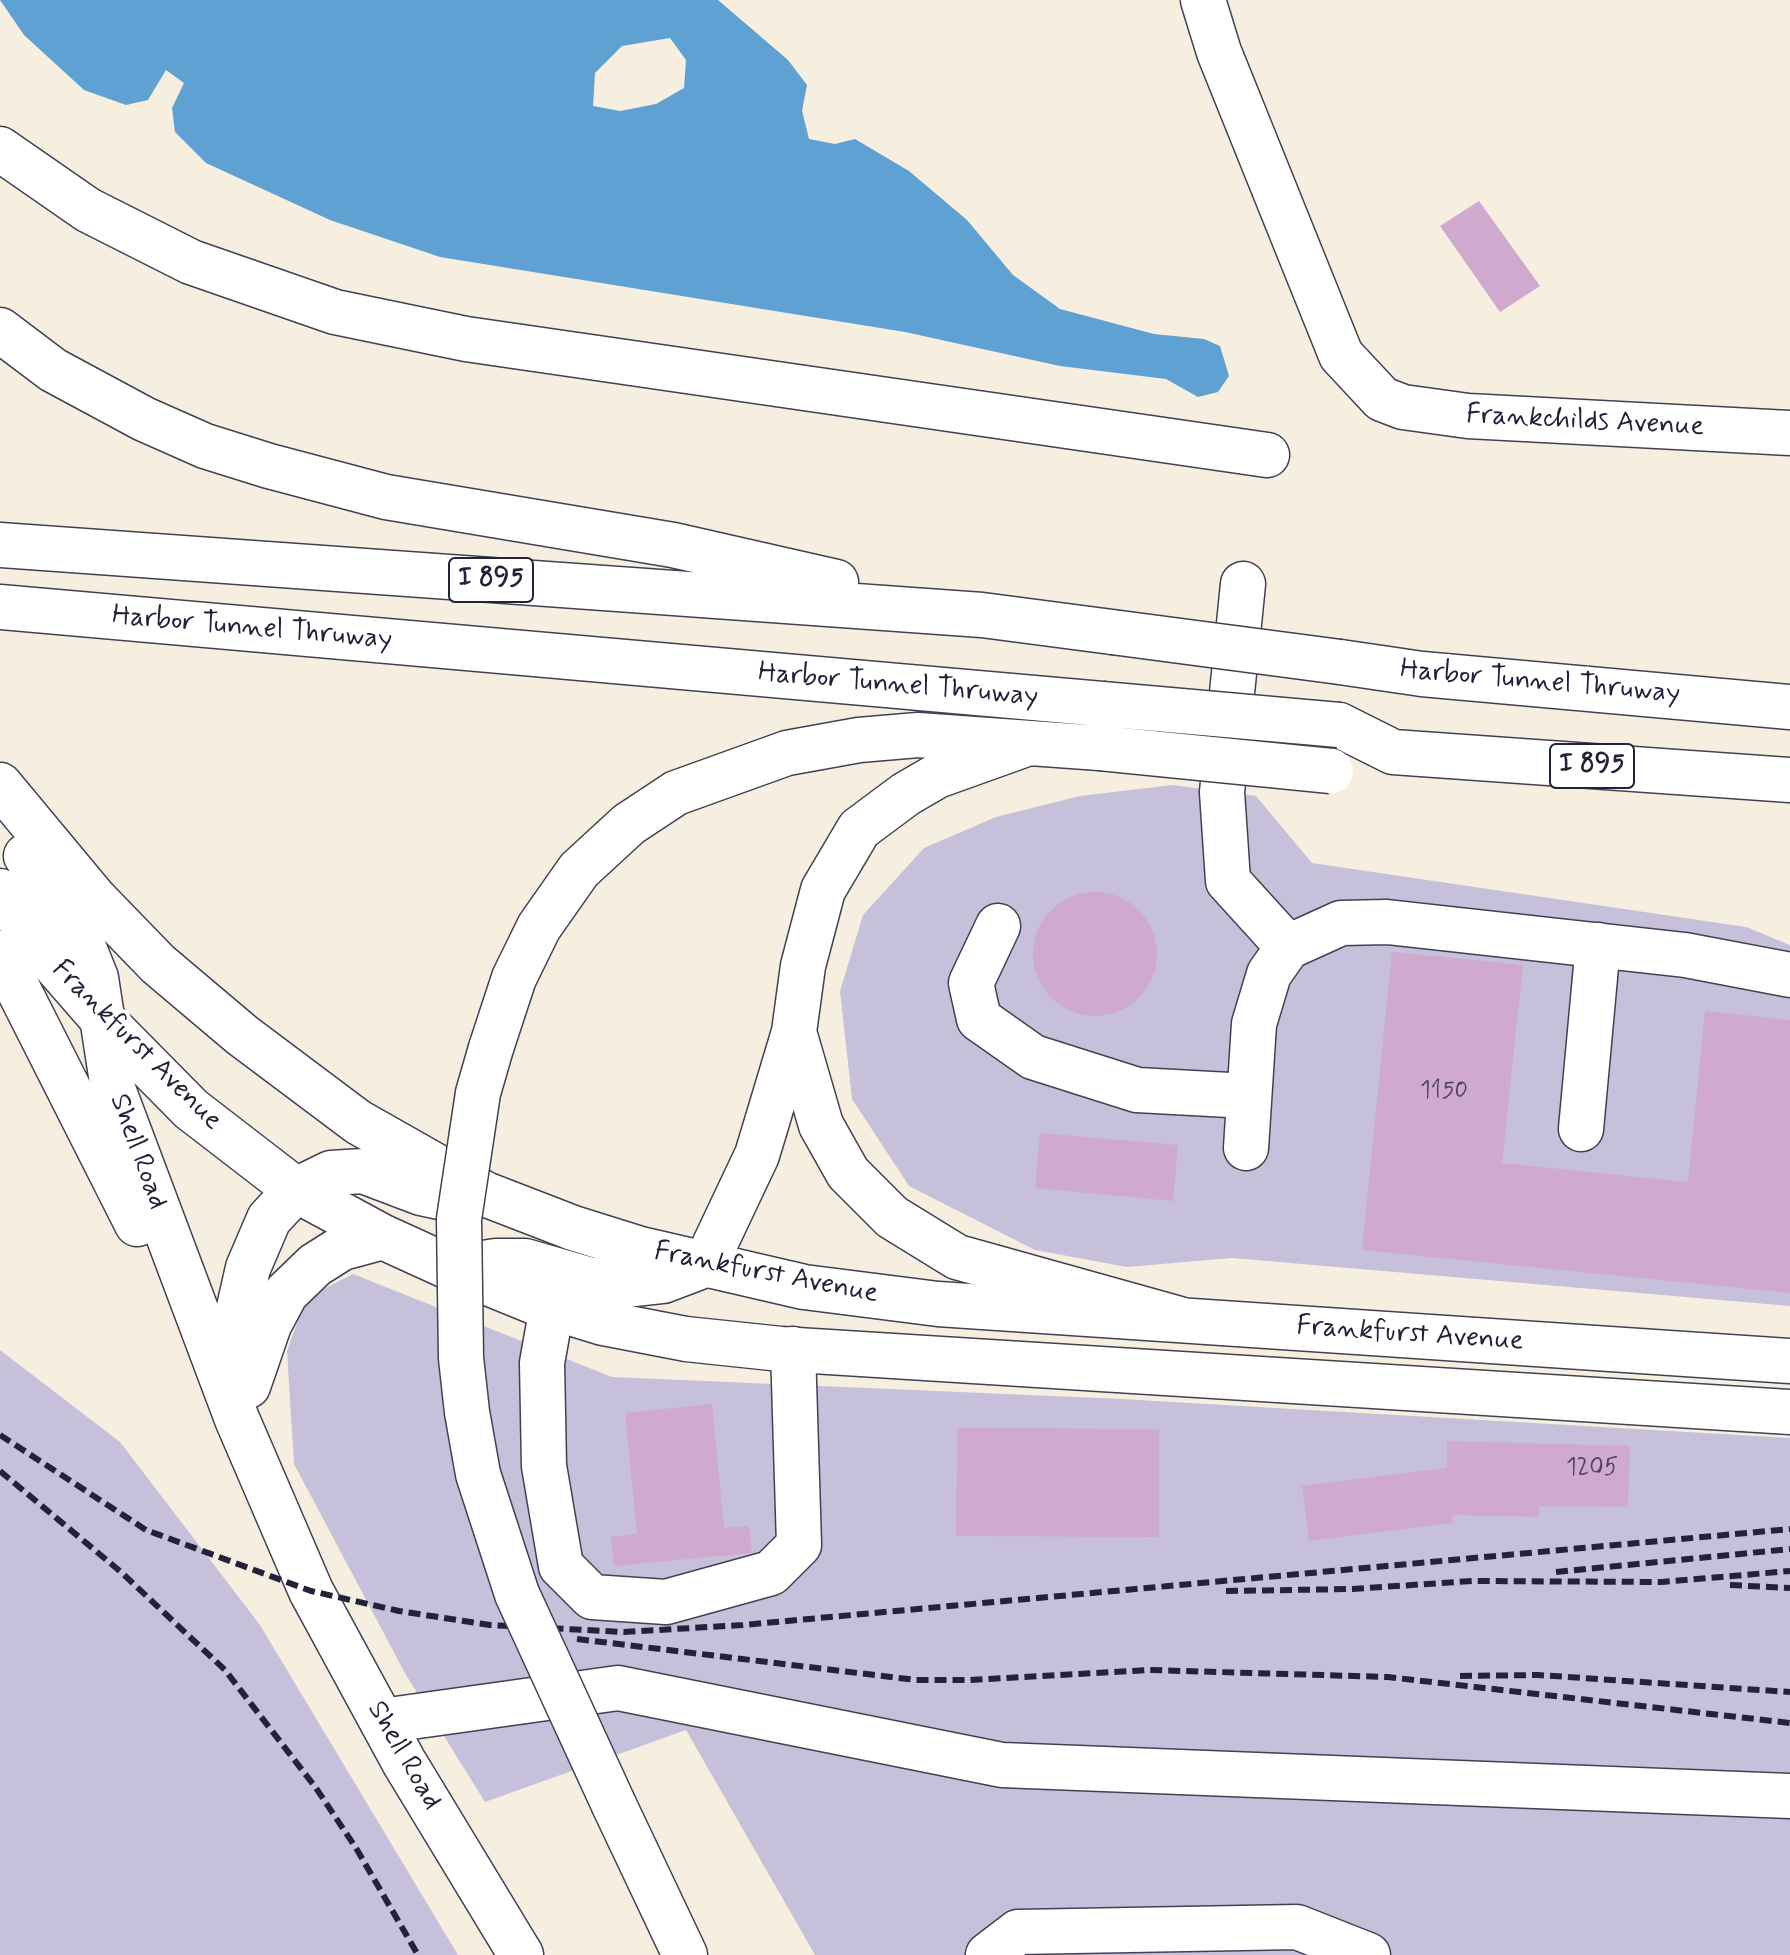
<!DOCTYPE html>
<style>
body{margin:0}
canvas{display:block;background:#f6efdf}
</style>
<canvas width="1790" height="1955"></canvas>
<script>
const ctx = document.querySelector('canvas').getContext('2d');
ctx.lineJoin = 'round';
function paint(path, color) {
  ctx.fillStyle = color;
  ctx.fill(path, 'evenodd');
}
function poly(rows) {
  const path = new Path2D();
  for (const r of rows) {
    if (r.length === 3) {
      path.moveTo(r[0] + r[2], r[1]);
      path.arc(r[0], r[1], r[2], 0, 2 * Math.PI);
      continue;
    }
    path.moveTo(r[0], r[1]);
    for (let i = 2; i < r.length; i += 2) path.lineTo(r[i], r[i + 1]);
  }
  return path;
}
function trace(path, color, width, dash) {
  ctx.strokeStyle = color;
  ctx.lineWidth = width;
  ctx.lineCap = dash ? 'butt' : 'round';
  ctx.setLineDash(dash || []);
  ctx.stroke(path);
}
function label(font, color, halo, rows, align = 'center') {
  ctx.font = font + ' Mynerve,sans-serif';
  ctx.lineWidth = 8;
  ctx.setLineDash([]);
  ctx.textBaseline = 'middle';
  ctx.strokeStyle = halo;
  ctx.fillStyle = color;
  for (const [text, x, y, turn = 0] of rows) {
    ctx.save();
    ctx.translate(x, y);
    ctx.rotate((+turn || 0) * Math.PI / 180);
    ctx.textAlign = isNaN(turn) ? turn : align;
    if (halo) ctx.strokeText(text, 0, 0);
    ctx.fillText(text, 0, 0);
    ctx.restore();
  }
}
paint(poly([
 [1172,785,1256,796,1312,863,1746,927,1790,945,1790,1306,1232,1258,1127,1267,1035,1250,909,1186,852,1099,840,991,863,915,924,848,996,817,1080,796],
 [353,1274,612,1377,1122,1399,1790,1438,1790,1955,815,1955,686,1730,485,1802,406,1675,294,1464,287,1351,306,1298],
 [0,1350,120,1442,260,1625,458,1955,0,1955]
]), '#c6c0da');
paint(poly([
 [0,0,718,0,788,60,807,85,802,111,809,139,835,144,855,139,909,171,967,220,1013,275,1060,309,1154,334,1204,339,1220,346,1229,376,1218,392,1198,397,1166,379,1060,366,905,332,440,257,330,220,206,163,175,132,172,108,184,83,166,70,148,100,126,105,84,90,24,35],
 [670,38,686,60,684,88,656,104,620,111,593,106,595,73,622,46]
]), '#60a1d3');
paint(poly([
 [1479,201,1540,286,1500,312,1440,226],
 [1095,954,62],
 [1392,952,1523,965,1502,1163,1688,1182,1705,1011,1790,1020,1790,1293,1362,1250],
 [1040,1133,1178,1145,1173,1201,1035,1188],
 [712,1404,724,1528,749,1526,752,1553,614,1566,611,1537,637,1534,625,1413],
 [957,1428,1159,1429,1159,1537,956,1536],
 [1447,1441,1630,1446,1628,1507,1539,1506,1539,1517,1452,1515,1453,1523,1309,1541,1302,1486,1447,1468]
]), '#cfaace');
const minor = poly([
 [1203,0,1219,52,1341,355,1382,399,1403,407,1468,416,1790,433],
 [0,149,88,210,191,262,335,312,466,339,1267,455],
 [1243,584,1222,792,1228,881,1288,947],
 [998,926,971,983,979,1019,1033,1057,1137,1090,1248,1096],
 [1581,1129,1598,945],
 [1246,1148,1254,1024,1269,974,1288,947,1341,923,1387,922,1685,955,1790,975],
 [552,1307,542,1363,544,1466,561,1566,592,1597,666,1602,771,1573,799,1545,793,1349],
 [382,1721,618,1688,1002,1765,1790,1796],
 [988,1955,1018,1932,1297,1927,1368,1955]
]);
const major = poly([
 [0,785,94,898,158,964,242,1035,358,1122,485,1194,573,1228,640,1249,804,1287,938,1304,1790,1361],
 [26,856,78,933,96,978,113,1089,237,1419,311,1591,404,1762,521,1955],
 [0,891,36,943,104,1021,191,1109,296,1190,383,1237,451,1268,532,1301,603,1323,686,1339,781,1349,1790,1412],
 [0,953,137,1224],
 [248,1386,269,1325,286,1293,315,1265,342,1248,383,1237],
 [237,1393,237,1316,248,1268,269,1219,296,1190,331,1173,363,1171,421,1193,449,1199,475,1196]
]);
const highway = poly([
 [0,330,53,370,144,419,205,446,269,466,386,497,673,545,836,582],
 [0,545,982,615,1112,632],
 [0,607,1102,704],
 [1340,662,1422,674,1790,707],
 [1339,725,1393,752,1790,780],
 [794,1032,821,1125,848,1173,892,1217,957,1257,1179,1319],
 [491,1048,514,978,539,927,579,870,629,824,676,793,787,753,859,740,918,735,1100,748],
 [451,1268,496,1261,525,1261,587,1279,627,1285,663,1281,705,1265,757,1155,794,1032,803,966,823,890,859,829,906,794,937,776,1029,743],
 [614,1805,685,1955]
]);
trace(minor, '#424154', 47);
trace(major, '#424154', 47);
trace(highway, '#424154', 47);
trace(minor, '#fff', 44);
trace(major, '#fff', 44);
trace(highway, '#fff', 44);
trace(poly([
 [0,1435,146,1530,311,1591,399,1611,490,1625,624,1632,743,1625,1790,1529],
 [0,1471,121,1572,225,1670,316,1788,356,1848,418,1955],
 [1556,1572,1790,1549],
 [1730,1585,1790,1588],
 [1226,1591,1352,1589,1472,1581,1662,1582,1790,1571],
 [577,1639,916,1680,969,1680,1150,1670,1388,1677,1790,1723],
 [1460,1676,1538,1675,1790,1692]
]), '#22223b', 6, [12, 6]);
const highwayBridge = poly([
 [1112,632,1340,662],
 [1102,704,1339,725],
 [1100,748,1331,771],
 [491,1048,478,1093,459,1219,461,1358,467,1412,478,1474,517,1594,614,1805]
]);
trace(highwayBridge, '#424154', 47, []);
trace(highwayBridge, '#fff', 44);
label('24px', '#4d4460', null, [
 ["1150",1444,1092],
 ["1205",1592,1469]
]);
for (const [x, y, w] of [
 [491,580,84],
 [1592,766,84]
]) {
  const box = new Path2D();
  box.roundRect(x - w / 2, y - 22, w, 44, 6);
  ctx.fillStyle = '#fff';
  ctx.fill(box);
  trace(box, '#22223b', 2);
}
label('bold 26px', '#22223b', null, [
 ["I 895",491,580],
 ["I 895",1592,766]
]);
label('28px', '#22223b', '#fff', [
 ["Frankchilds Avenue",1585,422,3],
 ["Harbor Tunnel Thruway",252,629,5],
 ["Harbor Tunnel Thruway",1540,683,5],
 ["Harbor Tunnel Thruway",898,686,5],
 ["Frankfurst Avenue",136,1046,45],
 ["Shell Road",137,1152,70],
 ["Frankfurst Avenue",766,1274,11],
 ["Frankfurst Avenue",1410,1335,4],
 ["Shell Road",403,1756,60]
]);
</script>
